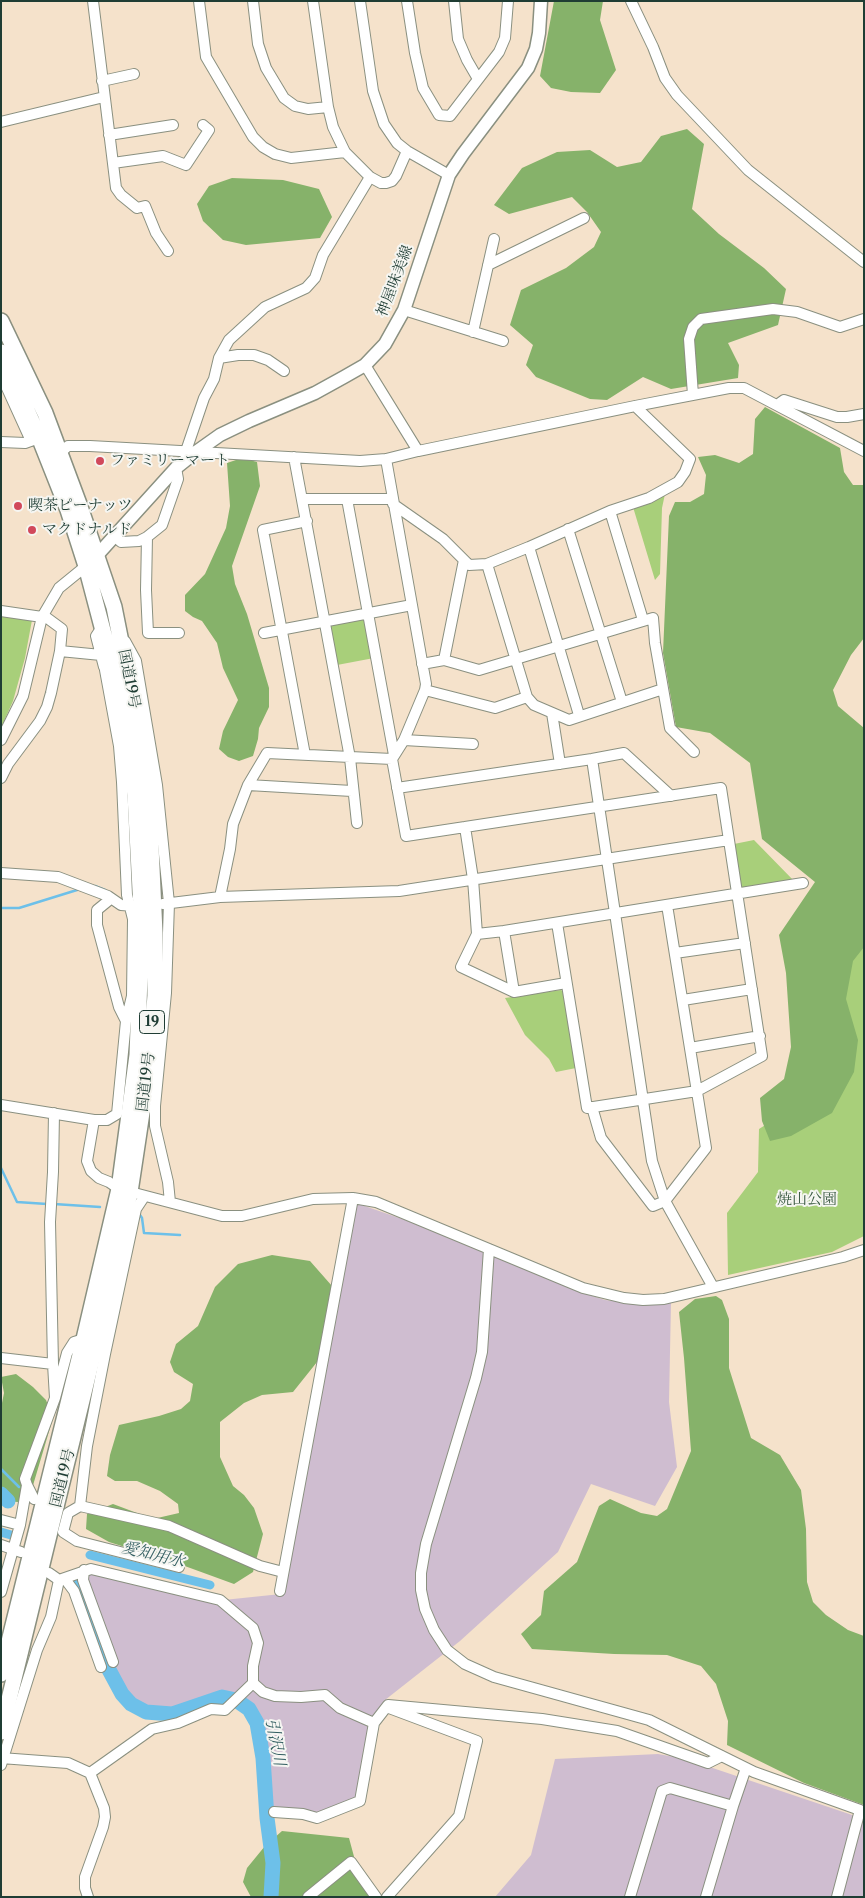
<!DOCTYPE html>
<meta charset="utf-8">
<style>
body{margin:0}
#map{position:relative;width:865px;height:1898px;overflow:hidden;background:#f5e2cb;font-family:"Libre Caslon Text",serif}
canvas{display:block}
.frame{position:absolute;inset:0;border:2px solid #1f3d34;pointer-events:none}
</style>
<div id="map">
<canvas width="865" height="1898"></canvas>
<div class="frame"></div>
</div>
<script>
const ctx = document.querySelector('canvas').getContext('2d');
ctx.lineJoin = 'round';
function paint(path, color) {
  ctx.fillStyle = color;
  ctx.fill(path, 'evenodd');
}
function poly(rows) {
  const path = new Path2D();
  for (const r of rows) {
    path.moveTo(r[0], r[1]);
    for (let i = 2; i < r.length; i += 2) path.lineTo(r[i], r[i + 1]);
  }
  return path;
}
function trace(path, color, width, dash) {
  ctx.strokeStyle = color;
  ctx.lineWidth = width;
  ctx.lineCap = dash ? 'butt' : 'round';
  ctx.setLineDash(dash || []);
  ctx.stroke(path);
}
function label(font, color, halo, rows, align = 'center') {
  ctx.font = font + ' "Libre Caslon Text","Noto Serif JP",serif';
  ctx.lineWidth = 4;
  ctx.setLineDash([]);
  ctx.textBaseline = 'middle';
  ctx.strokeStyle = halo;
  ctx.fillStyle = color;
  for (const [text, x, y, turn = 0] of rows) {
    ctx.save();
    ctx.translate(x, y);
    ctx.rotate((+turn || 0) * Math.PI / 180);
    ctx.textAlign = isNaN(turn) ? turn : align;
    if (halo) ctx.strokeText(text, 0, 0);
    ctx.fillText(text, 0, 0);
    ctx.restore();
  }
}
paint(poly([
 [359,1204,405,1220,577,1291,605,1300,639,1304,671,1302,669,1402,677,1467,655,1506,591,1484,558,1552,460,1641,385,1700,373,1717,356,1799,317,1816,303,1812,269,1811,262,1731,260,1721,253,1710,241,1699,224,1695,214,1696,202,1699,176,1710,163,1711,145,1706,128,1695,120,1682,87,1587,88,1571,214,1601,281,1594,354,1206],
 [658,1754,686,1759,864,1819,864,1897,495,1897,531,1855,555,1759]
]), '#cfbdd0');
paint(poly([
 [665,494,662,508,660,574,655,580,633,507],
 [1,614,32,620,25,658,13,701,1,728],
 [364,618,374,658,337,665,330,627,332,624],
 [754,840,795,882,743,890,740,887,734,844],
 [864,929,864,1236,832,1252,728,1275,727,1213,758,1172,759,1129,814,1094,813,986],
 [561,990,564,992,576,1068,556,1072,549,1059,525,1035,505,998]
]), '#a8cf7a');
paint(poly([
 [554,1,603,1,600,20,616,70,600,93,571,92,551,88,540,76],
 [687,129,704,144,692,209,719,234,764,268,786,289,778,325,728,343,739,365,738,378,671,389,643,377,607,400,590,399,536,377,526,365,533,345,510,325,521,290,566,268,594,247,601,232,587,212,572,197,509,214,494,205,522,168,557,152,590,150,617,167,641,162,661,136],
 [232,178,283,180,319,189,332,217,320,238,246,245,223,240,203,221,197,204,209,186],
 [765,407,840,448,844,472,853,485,864,485,864,638,851,655,833,690,838,706,864,728,864,947,853,961,846,999,858,1040,854,1072,832,1113,791,1136,770,1141,762,1121,760,1098,784,1079,791,1047,786,973,779,935,815,882,762,839,750,763,710,733,676,727,663,653,669,516,675,502,690,502,704,494,706,475,698,457,715,455,739,463,753,454,755,419],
 [242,458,257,462,260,486,232,566,235,584,247,614,269,688,269,707,259,728,258,739,253,756,239,761,228,757,219,749,223,731,238,700,223,668,217,643,202,621,193,617,185,611,185,595,205,574,226,528,230,506,227,463],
 [272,1255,310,1261,332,1286,321,1357,293,1392,262,1395,244,1403,220,1422,220,1457,233,1486,244,1495,254,1508,263,1534,253,1572,234,1584,182,1565,109,1542,86,1529,87,1514,113,1504,153,1519,179,1513,178,1504,160,1491,137,1481,115,1481,107,1476,110,1455,119,1425,159,1416,181,1409,190,1401,193,1384,174,1372,170,1362,176,1344,198,1326,215,1287,238,1264],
 [716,1296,722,1300,729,1319,729,1368,751,1438,780,1455,801,1490,806,1529,807,1582,813,1602,826,1615,848,1630,864,1636,864,1805,804,1783,727,1745,728,1721,716,1684,701,1666,667,1655,614,1654,532,1649,521,1634,541,1615,544,1591,577,1562,599,1506,610,1499,641,1513,657,1516,667,1509,691,1451,684,1358,679,1312,695,1299],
 [16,1374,33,1387,46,1400,53,1418,31,1492,18,1502,1,1501,1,1408,4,1393,1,1377],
 [282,1831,349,1838,356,1864,373,1897,251,1897,243,1882,247,1868,265,1846]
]), '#86b26a');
trace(poly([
 [95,886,105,890],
 [1,908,19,908,77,890],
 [1,1168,17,1202,47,1204],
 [54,1204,100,1207],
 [140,1215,142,1218,144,1233,180,1235],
 [1,1469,19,1487]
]), '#6dc0e9', 2.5);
trace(poly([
 [1,1532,11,1535],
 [90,1555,210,1585]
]), '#6dc0e9', 9);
trace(poly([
 [1,1494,8,1501],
 [76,1579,108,1668,122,1694,131,1704,146,1712,172,1714,222,1697,236,1700,249,1709,257,1723,263,1758,267,1818,273,1863,271,1897]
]), '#6dc0e9', 15);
const minor = poly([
 [93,1,116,188,121,195,137,208,145,206,156,233,168,251],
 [199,1,206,57,253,137,263,147,275,154,291,158,345,152],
 [253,1,258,44,266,68,284,98,295,106,308,109,328,107],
 [313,1,328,107,333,127,345,152,370,177,381,183,386,183,392,181,396,176,407,151],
 [360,1,373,91,384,124,397,143,407,151,449,175],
 [407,1,415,53,423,88,439,115,450,116,499,52,505,38,508,1],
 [454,1,458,39,467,60,478,79],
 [631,1,653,47,665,78,677,95,748,170,864,262],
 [102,81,134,74],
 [1,122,104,97],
 [109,135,173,125],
 [113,163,163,156,186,165,209,130,203,125],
 [488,265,584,218],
 [404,310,503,341],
 [473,332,494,239],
 [219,358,238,355,254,355,268,360,284,371],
 [365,365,418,451],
 [1,375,31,441],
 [693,395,689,339,693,327,701,319,773,309,797,312,840,327,864,319],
 [777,405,784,400,837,417,847,417,864,414],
 [1,442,25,443,36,439],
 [186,451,204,398,214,379,219,358,229,340,265,307,306,288,315,278,323,255,370,177],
 [60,453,68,446,90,446,360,461,386,459,418,451,635,406,729,388,744,388,864,451],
 [294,457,350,758,357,823],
 [303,499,393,499],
 [347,499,394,755],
 [393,504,443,539,469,565,487,564,529,547,610,511,649,498,678,482,685,472,690,459,635,406],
 [610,511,643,620],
 [568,529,622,702],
 [114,536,121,542,139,541,147,537,162,525,178,479,176,468],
 [147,537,146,590,148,633,179,633],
 [529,547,579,715],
 [487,564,527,697],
 [1,611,42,617],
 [102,627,96,636,104,667],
 [264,633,412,605],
 [125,641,136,661,157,785,169,903,166,993,155,1106,155,1126,168,1182,170,1202],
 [60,651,101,655],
 [444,660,464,560],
 [422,664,444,660,479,670,653,618,655,643,670,728,694,752],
 [425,690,495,708,527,697,534,705,569,720,663,689],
 [552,713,560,764],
 [1,740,23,696,42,617,59,588,86,566],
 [404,740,473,744],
 [305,755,263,530,307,521],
 [392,759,406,836,721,788,762,1056,697,1091,587,1108,557,923],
 [592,759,652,1161,665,1201,713,1287],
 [1,778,8,764,40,721,47,707,51,693,60,651,62,629,43,615],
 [248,785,352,791],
 [397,788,592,759,624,753,671,796],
 [465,827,473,879,477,934,461,967,514,992],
 [1,873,58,877,108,896,121,905,134,906],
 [108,896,108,901,97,910,97,925,119,1007,126,1021],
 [220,897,230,849,233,824,248,785,267,753,392,759,404,740,425,690,426,684,386,459],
 [163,904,220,897,399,891,729,840],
 [504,931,514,992,566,983],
 [477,934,504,931,803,883],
 [675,953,745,943],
 [683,1000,752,989],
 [690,1048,760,1036],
 [1,1105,94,1120,107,1120,117,1114,126,1021,132,996,133,919,127,895,122,782,119,746,105,670,108,657],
 [592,1107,601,1138,653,1206,665,1201,706,1148,667,905],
 [54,1113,53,1172,50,1222,53,1364,55,1398],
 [94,1120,87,1161,91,1171,99,1178,109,1182,119,1189,222,1216,242,1216,313,1199,353,1198,376,1202,583,1288,624,1298,643,1300,664,1299,843,1257,864,1250],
 [489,1249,482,1352,476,1378,426,1544,421,1573,421,1590,425,1609,434,1630,447,1650,465,1664,494,1677,649,1720,754,1772,860,1810,837,1897],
 [1,1358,53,1364],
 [27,1485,34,1499],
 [80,1506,87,1446,105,1354,136,1209,144,1197],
 [1,1520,20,1525],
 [1,1545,21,1552],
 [179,1567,77,1541,63,1532,68,1513,80,1506,169,1526,260,1566,283,1572],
 [84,1570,83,1580,113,1662],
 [49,1573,59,1580],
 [65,1579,74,1591,101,1667],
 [280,1591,353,1198],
 [1,1592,20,1525,27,1485,25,1479,55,1398,67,1353,74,1342,84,1339],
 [253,1683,263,1692,275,1696,301,1697,325,1695,340,1708,374,1723],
 [1,1758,68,1763,90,1773,104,1808,105,1817,103,1827,85,1877,85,1888,88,1897],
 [1,1765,37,1650,51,1617,59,1580,91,1569,220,1600,253,1628,258,1643,253,1666,253,1683,225,1710,211,1709,178,1723,152,1729,90,1773],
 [274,1812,303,1814,317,1818,360,1801,374,1723,388,1705,542,1719,617,1731,708,1763,722,1756],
 [308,1897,351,1862,376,1897],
 [387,1897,459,1816,477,1741,389,1708],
 [630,1897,662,1791,670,1788,733,1806,746,1768],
 [706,1897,733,1806]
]);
const major = poly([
 [91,562,176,468,196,452,220,435,249,421,315,393,344,377,365,365,385,344,404,310,449,175,463,154,528,68,536,49,539,33,541,1]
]);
const highway = poly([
 [1,321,45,413,79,504,114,607,141,742,149,803,155,933,155,996,149,1066,130,1192,116,1261,1,1732],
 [1,352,39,437,68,510,86,566,111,661,126,732,135,795,142,926,137,1055,119,1189,84,1339,1,1674]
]);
trace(minor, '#8a9080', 12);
trace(major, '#8a9080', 15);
trace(highway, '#8a9080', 18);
trace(minor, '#fff', 10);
trace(major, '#fff', 12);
trace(highway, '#fff', 15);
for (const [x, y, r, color] of [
 [100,461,5,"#d1495b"],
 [18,506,5,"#d1495b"],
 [32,530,5,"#d1495b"]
]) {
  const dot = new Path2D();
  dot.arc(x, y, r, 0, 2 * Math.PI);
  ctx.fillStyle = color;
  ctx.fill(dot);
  trace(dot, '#f6f6f2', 2);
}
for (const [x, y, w] of [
 [152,1022,25]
]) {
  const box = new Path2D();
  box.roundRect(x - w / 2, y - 11.5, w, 23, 4);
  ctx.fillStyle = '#f6f6f2';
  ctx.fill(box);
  trace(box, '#1f3d34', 1);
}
label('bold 14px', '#1f3d34', null, [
 ["19",152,1022]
]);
label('15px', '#1f3d34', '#f6f6f2', [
 ["神屋味美線",395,281,-69],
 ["国道19号",129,679,79],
 ["国道19号",146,1082,-83],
 ["国道19号",63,1478,-76]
]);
label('15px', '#1f3d34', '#f6f6f2', [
 ["ファミリーマート",110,461],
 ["喫茶ピーナッツ",28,506],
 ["マクドナルド",42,530]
], 'left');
label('15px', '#3a5a42', '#f6f6f2', [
 ["焼山公園",807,1200]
]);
label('italic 16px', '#325e61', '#f6f6f2', [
 ["愛知用水",153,1555,14],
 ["引沢川",275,1742,79]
]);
</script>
